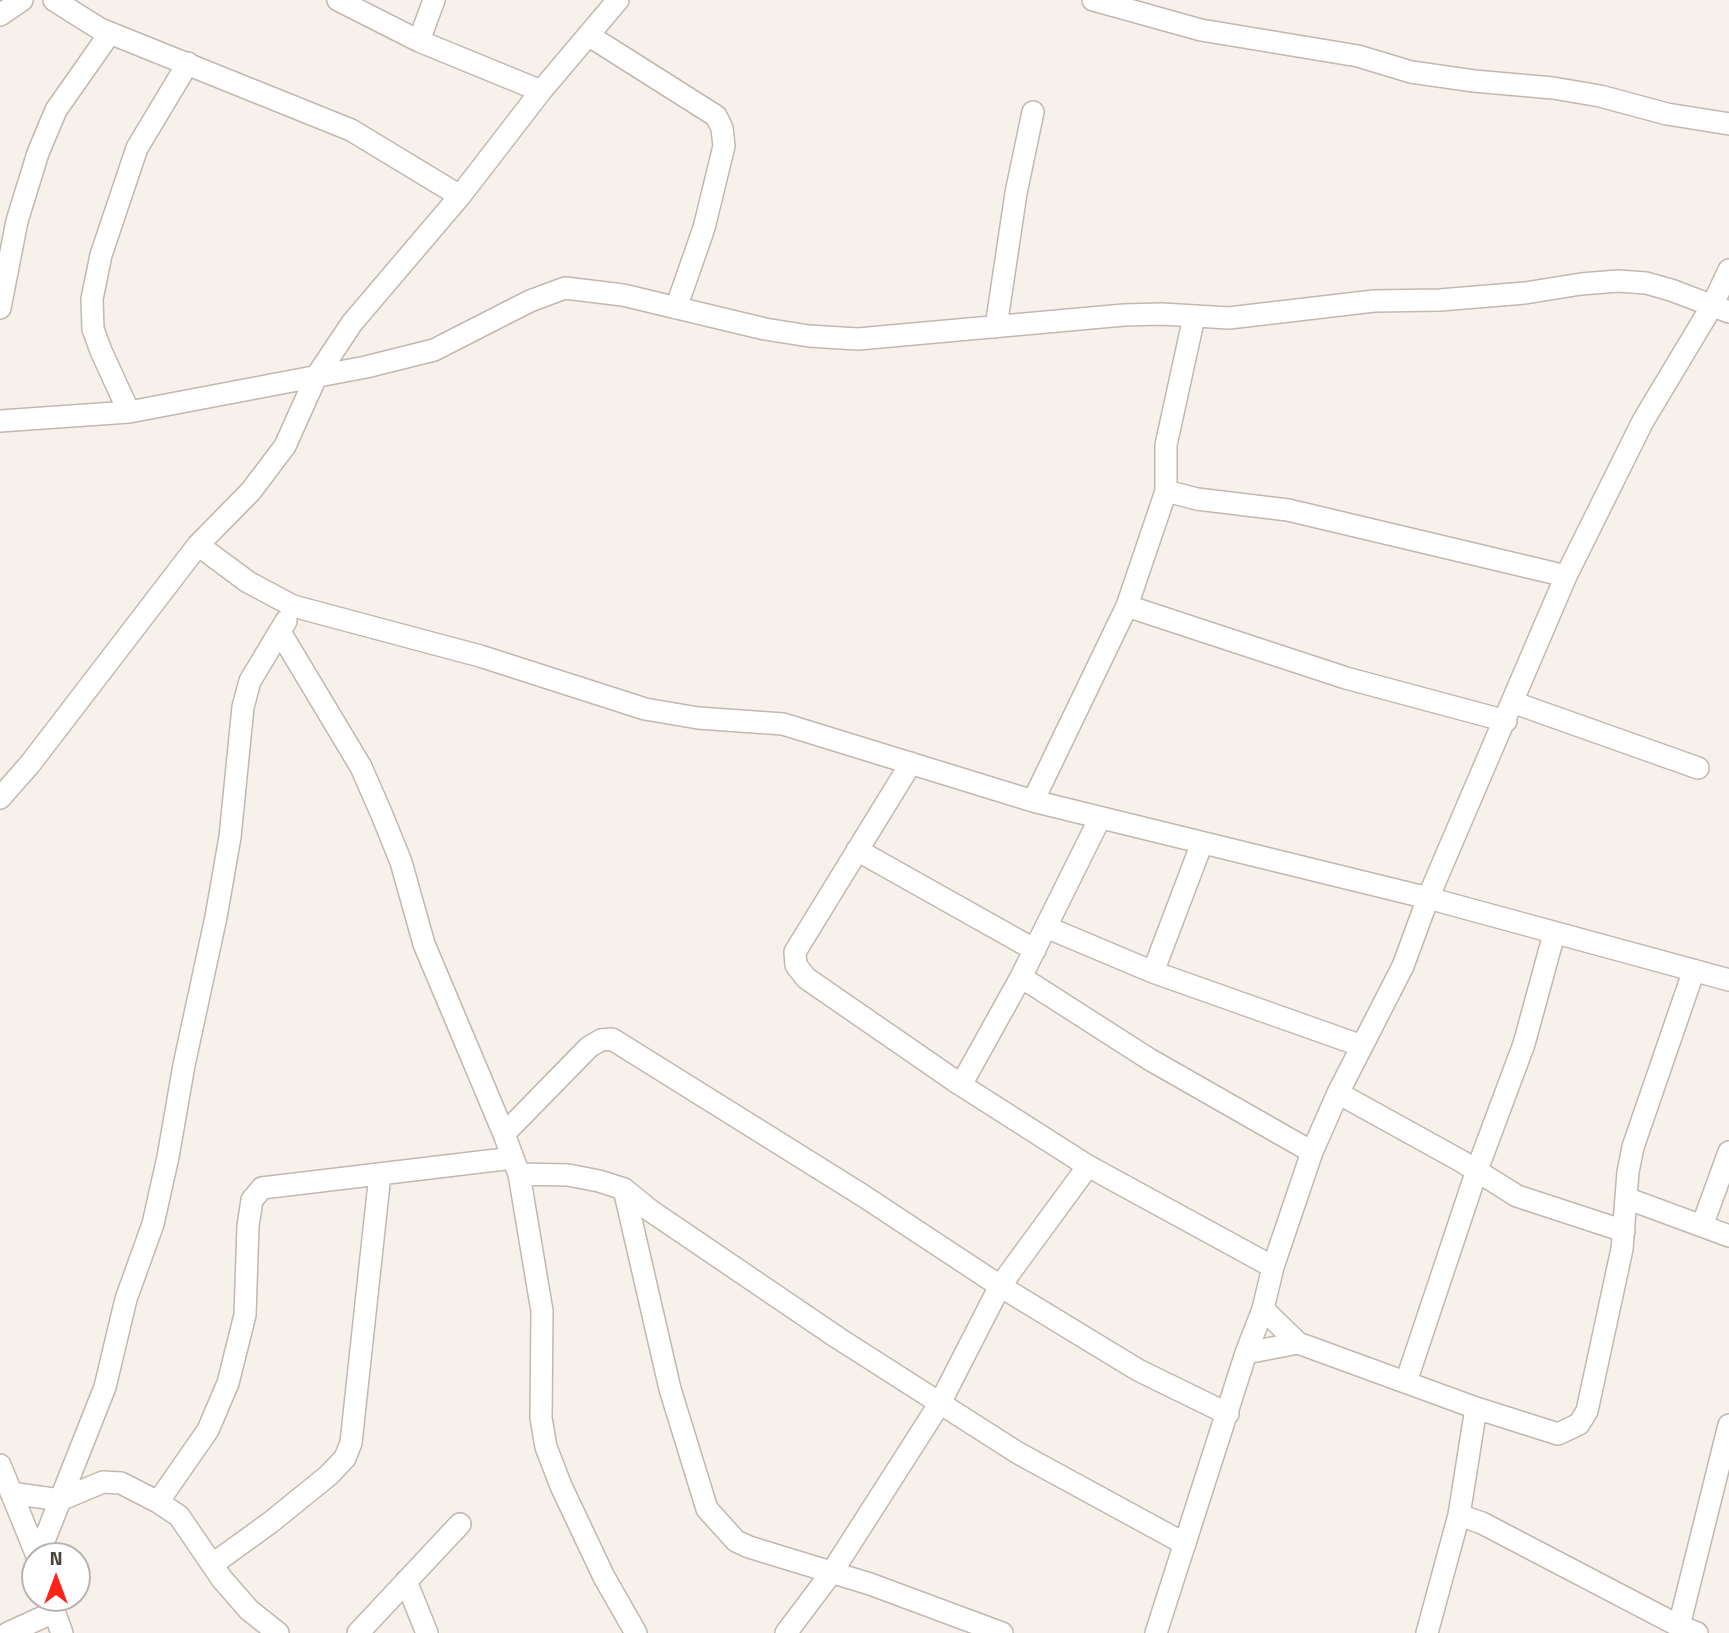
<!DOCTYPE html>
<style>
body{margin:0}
#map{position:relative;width:1729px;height:1633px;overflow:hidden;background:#f6f2eb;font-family:"Titillium Web",sans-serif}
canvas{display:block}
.north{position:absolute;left:21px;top:1542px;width:70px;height:70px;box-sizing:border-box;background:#fff;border:2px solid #b7b3af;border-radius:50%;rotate:0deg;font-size:19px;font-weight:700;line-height:28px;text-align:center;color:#4b4238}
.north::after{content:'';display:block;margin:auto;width:24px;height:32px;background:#ff2219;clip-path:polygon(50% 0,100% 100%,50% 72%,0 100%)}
</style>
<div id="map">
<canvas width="1729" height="1633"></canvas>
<div class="north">N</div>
</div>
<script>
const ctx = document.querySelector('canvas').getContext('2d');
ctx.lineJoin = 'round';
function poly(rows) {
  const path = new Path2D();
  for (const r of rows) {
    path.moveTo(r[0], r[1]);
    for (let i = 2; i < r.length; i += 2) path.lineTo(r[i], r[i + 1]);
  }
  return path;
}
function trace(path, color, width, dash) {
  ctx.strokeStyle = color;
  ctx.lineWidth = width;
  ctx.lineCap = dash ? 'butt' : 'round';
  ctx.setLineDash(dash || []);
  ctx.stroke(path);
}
const minor = poly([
 [54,0,100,29,351,130,460,196],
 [338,0,419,41,541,91],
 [618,0,541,91,460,196,352,323,316,377,285,446,251,491,198,545,248,582,293,606,480,656,645,709,698,718,783,724,1033,801,1428,898,1729,980],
 [1093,0,1201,30,1358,56,1411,72,1474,81,1553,88,1600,96,1667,114,1729,124],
 [0,15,22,0],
 [588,35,716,116,722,128,724,146,704,228,676,308],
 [419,41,434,0],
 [0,308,17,221,38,153,56,110,110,33],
 [1194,317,1166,445,1166,491,1197,499,1288,510,1566,576],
 [996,327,1016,193,1033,112],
 [129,412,101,351,93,329,92,299,101,255,137,148,188,63],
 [0,421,129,412,366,367,434,350,530,301,565,288,623,295,765,329,809,336,858,339,1124,315,1162,314,1229,318,1374,301,1440,300,1525,293,1581,284,1618,281,1646,283,1671,290,1729,312],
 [1127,606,1346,678,1506,721],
 [280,632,361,767,382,815,401,862,424,944,504,1134,519,1174,542,1311,541,1418,546,1447,561,1486,604,1577,636,1633],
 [1512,702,1698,768],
 [911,763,795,952,796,965,806,978,961,1085,1088,1166,1273,1267],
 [0,798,30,764,198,545],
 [1033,801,1127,606,1166,491],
 [857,850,1035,950],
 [1046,927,1153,972,1362,1046],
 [1153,972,1202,843],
 [1021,977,1149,1059,1312,1152],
 [961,1085,1021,977,1100,818],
 [1338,1093,1461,1161,1517,1196,1624,1231],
 [504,1134,589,1047,601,1040,612,1039,862,1195,1000,1286,1138,1370,1228,1414],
 [519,1174,568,1175,599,1181,624,1189,651,1211,838,1338,1018,1453,1185,1544],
 [624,1189,670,1389,707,1509,736,1541,749,1547,870,1584,1002,1633],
 [1626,1198,1729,1236],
 [1702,1226,1729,1152],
 [1263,1309,1298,1343],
 [1246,1353,1298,1343,1476,1408,1459,1515,1482,1523,1679,1626,1697,1633],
 [1406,1382,1477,1170,1524,1044,1554,934],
 [1476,1408,1558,1434,1579,1424,1587,1411,1622,1249,1628,1172,1633,1147,1694,970],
 [0,1465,37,1556],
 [11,1493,60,1500,103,1482,121,1483,158,1502,179,1516,222,1579,249,1610,278,1633],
 [158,1502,208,1430,228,1383,245,1315,248,1226,252,1200,262,1188,513,1158],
 [38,1556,105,1387,126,1299,153,1224,168,1157,184,1065,216,917,230,837,243,707,250,681,286,621],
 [213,1564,271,1522,329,1475,345,1458,351,1443,380,1174],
 [406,1581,427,1633],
 [50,1600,62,1633],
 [1679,1626,1729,1425],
 [8,1633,54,1612],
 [358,1633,460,1524],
 [786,1633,832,1572,940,1403,1000,1286,1088,1166],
 [1156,1633,1246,1353,1263,1309,1273,1267,1312,1152,1338,1093,1403,966,1428,898,1566,576,1643,421,1712,306,1729,270],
 [1427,1633,1459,1515]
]);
trace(minor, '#c2b8ad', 24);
trace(minor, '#fff', 21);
</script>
